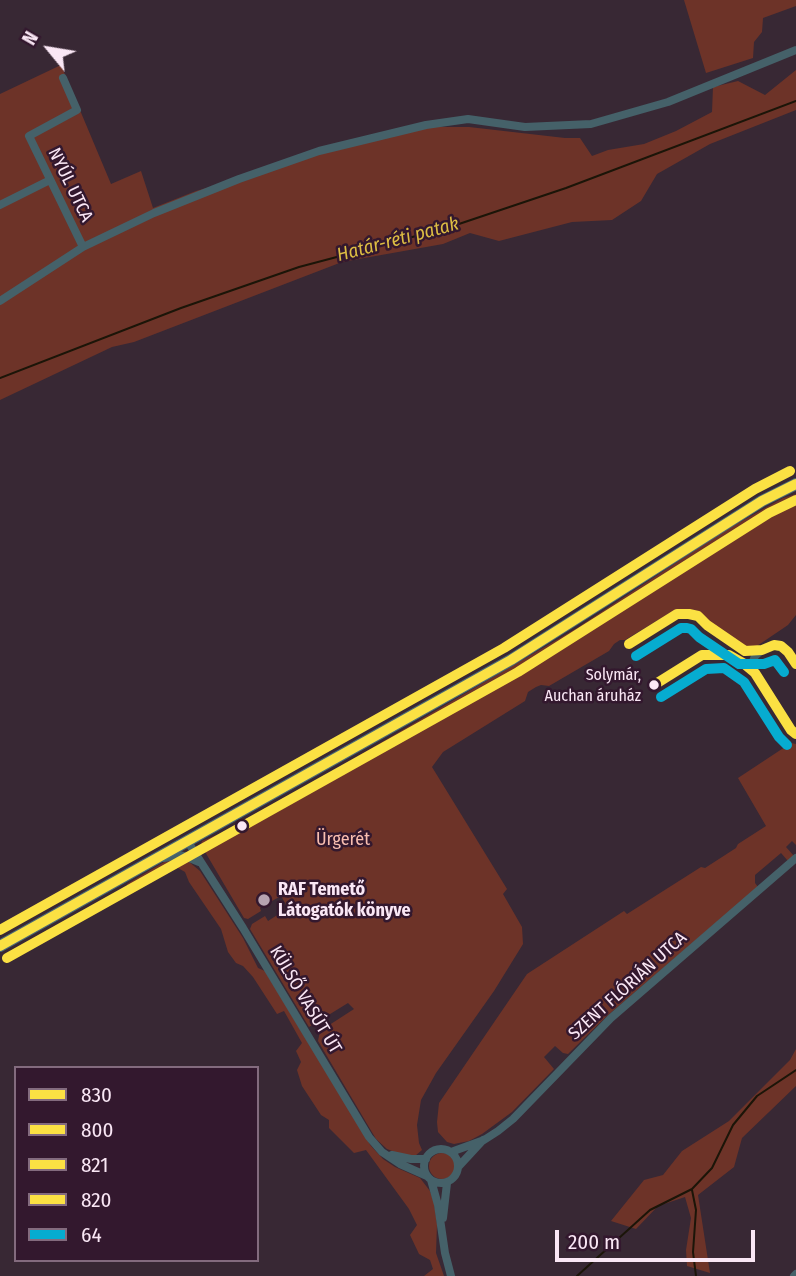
<!DOCTYPE html>
<meta charset="utf-8">
<style>
body{margin:0}
#map{position:relative;width:796px;height:1276px;overflow:hidden;background:#382834;font-family:"Fira Sans Condensed",sans-serif}
canvas{display:block}
.legend{position:absolute;left:14px;top:1066px;width:245px;height:196px;box-sizing:border-box;background:#33182e;border:2px solid #836b7e;margin:0;padding:9px 12px;list-style:none;font-size:21px;color:#fae7f5}
.legend li{display:flex;align-items:center;gap:14px;height:35px}
.legend b{width:35px;border:2px solid #836b7e}
.north{position:absolute;left:14px;top:14px;width:70px;height:70px;-webkit-text-stroke:5px #33182e;paint-order:stroke;rotate:300deg;font-size:19px;font-weight:700;line-height:28px;text-align:center;color:#fae7f5}
.north::after{content:'';display:block;margin:auto;width:24px;height:32px;background:#fae7f5;clip-path:polygon(50% 0,100% 100%,50% 72%,0 100%)}
.scale{position:absolute;left:555px;top:1230px;width:200px;height:32px;box-sizing:border-box;border:4px solid #fae7f5;border-top:0;padding-left:9px;font-size:21px;line-height:24px;white-space:nowrap;color:#fae7f5;-webkit-text-stroke:5px #33182e;paint-order:stroke}
</style>
<div id="map">
<canvas width="796" height="1276"></canvas>
<ul class="legend">
<li><b style="height:9px;background:#fbe143"></b>830</li>
<li><b style="height:9px;background:#fbe143"></b>800</li>
<li><b style="height:9px;background:#fbe143"></b>821</li>
<li><b style="height:9px;background:#fbe143"></b>820</li>
<li><b style="height:9px;background:#06acd0"></b>64</li>
</ul>
<div class="north">N</div>
<div class="scale">200 m</div>
</div>
<script>
const ctx = document.querySelector('canvas').getContext('2d');
ctx.lineJoin = 'round';
function paint(path, color) {
  ctx.fillStyle = color;
  ctx.fill(path, 'evenodd');
}
function poly(rows) {
  const path = new Path2D();
  for (const r of rows) {
    if (r.length === 3) {
      path.moveTo(r[0] + r[2], r[1]);
      path.arc(r[0], r[1], r[2], 0, 2 * Math.PI);
      continue;
    }
    path.moveTo(r[0], r[1]);
    for (let i = 2; i < r.length; i += 2) path.lineTo(r[i], r[i + 1]);
  }
  return path;
}
function trace(path, color, width, dash) {
  ctx.strokeStyle = color;
  ctx.lineWidth = width;
  ctx.lineCap = dash ? 'butt' : 'round';
  ctx.setLineDash(dash || []);
  ctx.stroke(path);
}
function label(font, color, halo, rows, align = 'center') {
  ctx.font = font + ' "Fira Sans Condensed",sans-serif';
  ctx.lineWidth = 5;
  ctx.setLineDash([]);
  ctx.textBaseline = 'middle';
  ctx.strokeStyle = halo;
  ctx.fillStyle = color;
  for (const [text, x, y, turn = 0] of rows) {
    ctx.save();
    ctx.translate(x, y);
    ctx.rotate((+turn || 0) * Math.PI / 180);
    ctx.textAlign = isNaN(turn) ? turn : align;
    if (halo) ctx.strokeText(text, 0, 0);
    ctx.fillText(text, 0, 0);
    ctx.restore();
  }
}
paint(poly([
 [684,0,796,0,796,6,763,18,762,32,754,42,753,58,706,73],
 [61,65,111,184,141,171,153,208,196,191,237,179,296,158,428,127,469,127,565,138,580,138,592,156,608,150,644,144,676,131,712,112,713,87,738,81,765,95,796,70,796,110,710,144,657,174,641,201,612,220,572,222,499,241,470,233,443,244,342,262,134,342,112,347,0,400,0,94],
 [796,494,796,615,788,625,754,648,746,649,698,614,686,610,671,612,625,640,620,640,614,644,609,651,549,686,541,685,536,687,528,692,525,701,443,752,432,767,507,889,503,894,522,927,523,944,494,991,436,1073,421,1100,417,1125,419,1143,422,1150,415,1156,402,1155,387,1149,376,1139,318,1041,320,1031,354,1009,348,1003,309,1027,250,929,252,924,265,916,268,921,288,908,281,896,272,901,268,898,265,900,265,904,260,908,261,911,248,919,244,918,201,845,202,841,224,832,247,818,254,819,260,816,263,820,357,767,358,756,577,628,724,531,783,498],
 [791,743,796,744,796,845,792,841,786,847,794,856,788,861,781,853,755,875,755,883,758,887,607,1016,568,1054,563,1053,555,1046,544,1057,554,1069,512,1112,482,1134,469,1141,454,1144,447,1142,438,1132,437,1122,439,1103,527,974,624,911,627,914,701,867,705,868,736,848,738,844,766,826,738,778],
 [175,859,188,861,200,871,243,938,258,968,265,971,371,1146,383,1159,395,1167,420,1178,430,1191,434,1202,437,1224,436,1253,444,1276,424,1276,433,1269,430,1260,419,1254,410,1235,417,1225,409,1209,366,1150,354,1153,329,1128,329,1120,321,1115,302,1086,297,1070,301,1062,296,1051,302,1043,284,1011,277,1014,253,977,243,966,236,963,228,952,221,929,189,882,185,872,178,868,167,867,129,890,127,889,127,884,164,862],
 [796,1049,796,1086,742,1138,734,1167,698,1195,710,1273,687,1266,686,1250,691,1218,685,1197,658,1206,636,1229,611,1221,644,1180,663,1175,682,1151,729,1121,790,1060],
 [442,1166,13]
]), '#6d3328');
trace(poly([
 [0,378,181,308,299,267,450,227,566,188,796,101],
 [692,1190,696,1210,693,1252,696,1276],
 [577,1276,650,1210,692,1189,712,1168,733,1125,757,1096,796,1070]
]), '#1b1508', 2);
trace(poly([
 [63,78,77,110,29,136,83,247],
 [0,205,50,180],
 [0,301,83,247,154,213,239,179,319,151,426,125,468,119,525,127,591,124,668,102,796,50],
 [796,664,785,649,774,645,762,650,755,656,752,664,755,673,791,730,796,734],
 [188,842,243,928,369,1137,382,1152,400,1164,427,1176],
 [164,858,179,855,187,857,199,862],
 [441,1166,17],
 [451,1152,484,1140,498,1131,513,1119,611,1018,796,858],
 [392,1155,411,1159,426,1159],
 [459,1166,483,1140],
 [431,1180,438,1205,445,1253,451,1276],
 [443,1218,447,1183],
 [794,1276,796,1274]
]), '#456169', 8);
trace(poly([
 [0,946,511,660,762,501,796,484]
]), '#4c6a74', 12);
trace(poly([
 [629,644,677,614,689,614,698,616,707,625,745,651,762,650,774,645,781,646,788,652,796,664],
 [654,685,702,655,729,655,743,663,755,673,791,730,796,734]
]), '#fbe143', 10);
trace(poly([
 [0,946,511,660,762,501,796,484]
]), '#fbe143', 10);
trace(poly([
 [7,958,518,672,769,513,796,500]
]), '#fbe143', 10);
trace(poly([
 [0,930,504,648,755,489,790,471]
]), '#fbe143', 10);
trace(poly([
 [636,656,681,628,687,628,691,629,699,637,739,664,764,664,775,660,784,672],
 [661,697,706,669,724,668,744,682,779,737,787,745]
]), '#06acd0', 10);
for (const [x, y, r, color] of [
 [654,685,6,"#fae7f5"],
 [242,826,6,"#fae7f5"],
 [264,900,7,"#b6a4b1"]
]) {
  const dot = new Path2D();
  dot.arc(x, y, r, 0, 2 * Math.PI);
  ctx.fillStyle = color;
  ctx.fill(dot);
  trace(dot, '#33182e', 2.5);
}
label('16px', '#fae7f5', '#33182e', [
 ["Solymár,",641,676],
 ["Auchan áruház",641,697]
], 'right');
label('18px', '#fae7f5', '#33182e', [
 ["NYÚL UTCA",70,185,64],
 ["SZENT FLÓRIÁN UTCA",628,986,-42],
 ["KÜLSŐ VASÚT ÚT",305,1000,59]
]);
label('18px', '#f9beb0', '#33182e', [
 ["Ürgerét",343,840]
]);
label('bold 18px', '#fae7f5', '#33182e', [
 ["RAF Temető",278,890],
 ["Látogatók könyve",278,911]
], 'left');
label('italic 19px', '#ddbd43', '#33182e', [
 ["Határ-réti patak",398,240,-15]
]);
</script>
